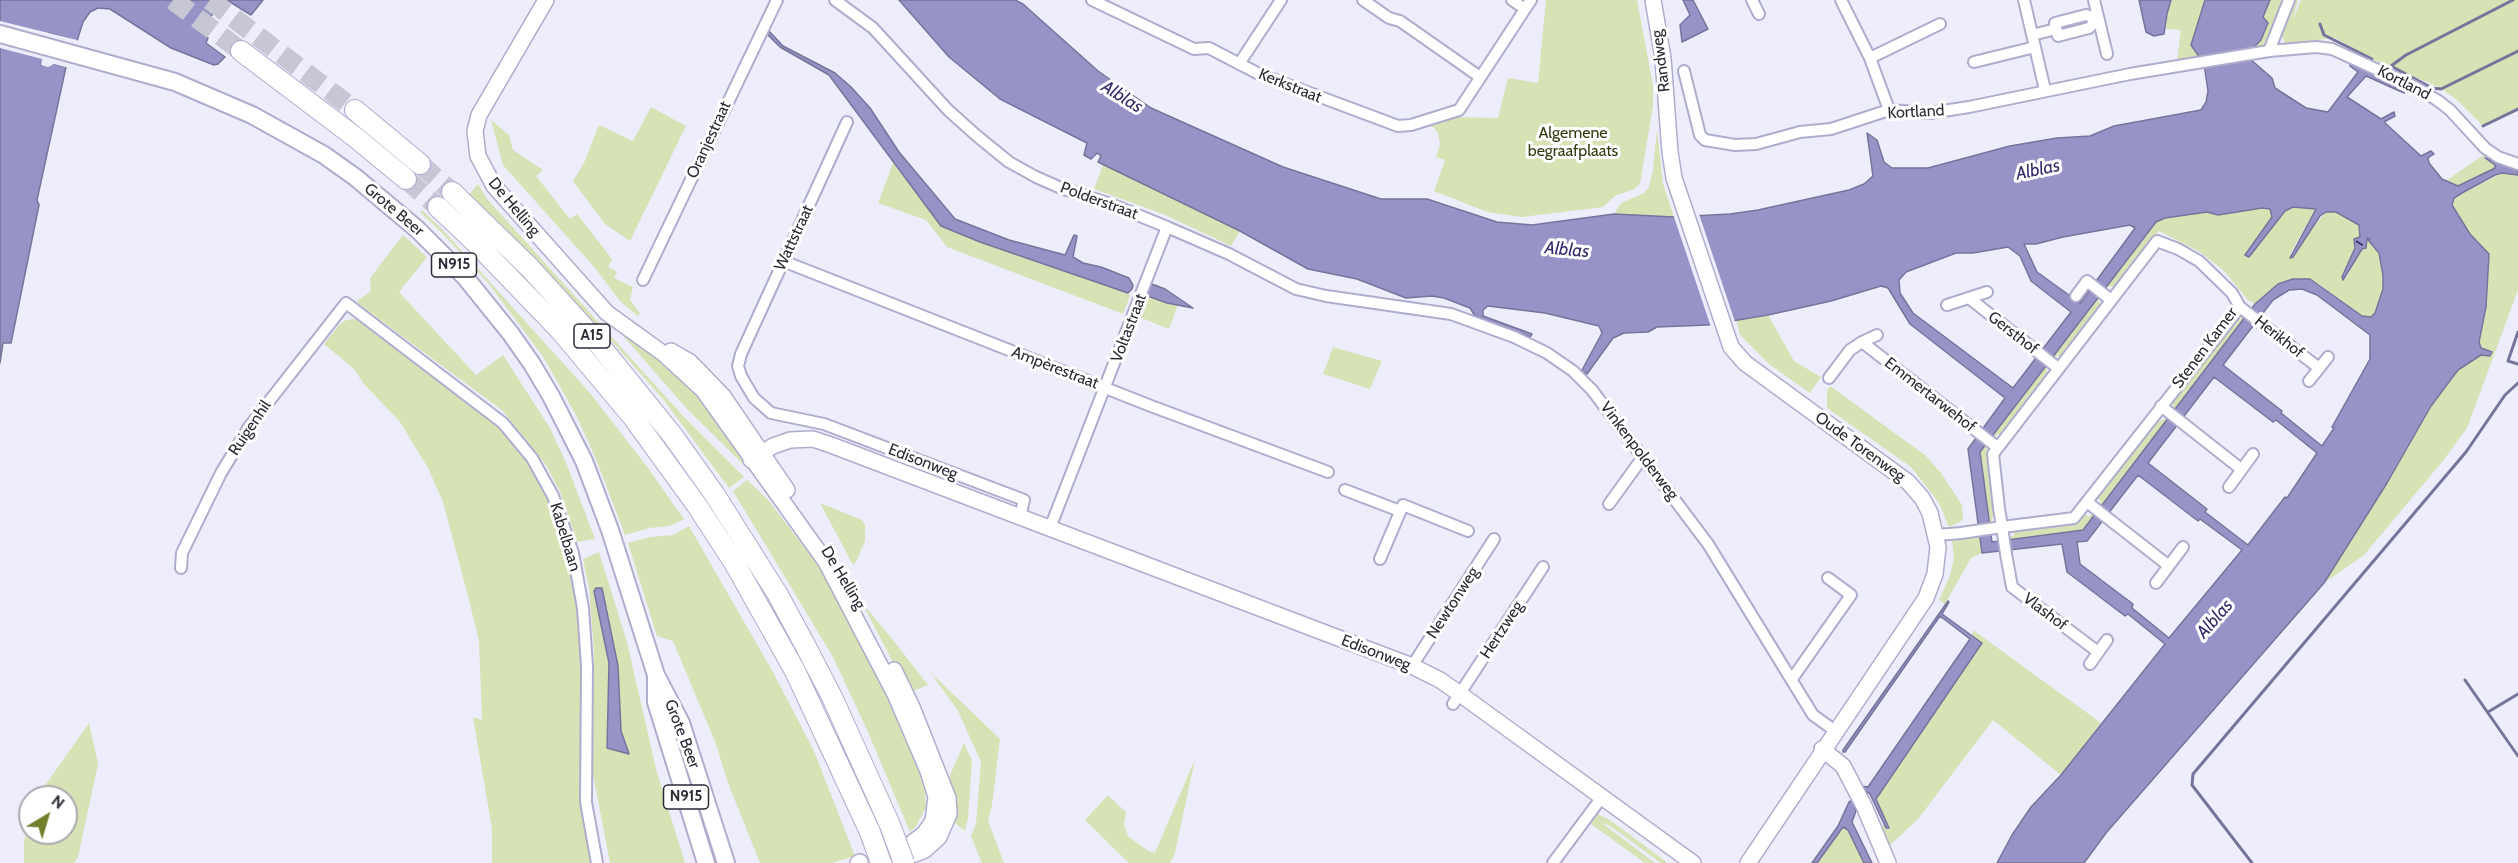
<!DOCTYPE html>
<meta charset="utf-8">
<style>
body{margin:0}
#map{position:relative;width:2518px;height:863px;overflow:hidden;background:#eeedfc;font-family:Cabin,sans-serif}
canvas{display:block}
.north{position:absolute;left:18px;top:785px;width:60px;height:60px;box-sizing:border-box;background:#fff;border:2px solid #aaaaaf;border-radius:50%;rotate:38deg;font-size:16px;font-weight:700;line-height:24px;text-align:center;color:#2b2a37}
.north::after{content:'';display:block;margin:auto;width:21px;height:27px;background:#717f2d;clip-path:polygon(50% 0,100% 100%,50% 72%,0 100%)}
</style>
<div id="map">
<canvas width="2518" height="863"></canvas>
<div class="north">N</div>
</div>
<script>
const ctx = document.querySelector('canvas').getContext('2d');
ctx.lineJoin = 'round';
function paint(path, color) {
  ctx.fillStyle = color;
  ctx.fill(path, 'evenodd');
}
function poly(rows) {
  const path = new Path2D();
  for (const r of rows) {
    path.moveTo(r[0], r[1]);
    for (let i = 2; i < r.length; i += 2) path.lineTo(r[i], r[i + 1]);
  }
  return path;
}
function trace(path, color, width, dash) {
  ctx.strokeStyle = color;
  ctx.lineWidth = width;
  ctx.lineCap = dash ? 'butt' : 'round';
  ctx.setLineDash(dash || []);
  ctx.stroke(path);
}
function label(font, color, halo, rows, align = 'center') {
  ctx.font = font + ' Cabin,sans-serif';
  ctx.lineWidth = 6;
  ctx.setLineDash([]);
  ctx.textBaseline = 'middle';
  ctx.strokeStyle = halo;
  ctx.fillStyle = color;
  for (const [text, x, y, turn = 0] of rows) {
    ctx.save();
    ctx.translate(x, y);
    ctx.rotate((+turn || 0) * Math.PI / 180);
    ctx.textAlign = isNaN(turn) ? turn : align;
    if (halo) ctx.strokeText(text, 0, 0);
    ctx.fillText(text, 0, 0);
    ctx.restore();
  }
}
paint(poly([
 [1546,0,1637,0,1653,85,1653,106,1640,184,1634,189,1615,196,1603,207,1522,217,1487,212,1434,191,1445,160,1436,157,1440,144,1438,133,1433,127,1425,124,1447,117,1498,118,1508,78,1538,83],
 [2171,0,2205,0,2196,28,2194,51,2201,57,2177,60,2181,30,2166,29,2167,14],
 [2270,0,2285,0,2264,48,2252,49,2261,40,2268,23,2263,17],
 [2292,0,2298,0,2293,19,2301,0,2518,0,2518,108,2483,126,2457,100,2441,88,2376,61,2335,38,2286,43,2281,35,2282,24],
 [651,107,686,126,630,241,605,224,573,181,584,163,599,125,633,141],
 [491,120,509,135,513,150,543,170,536,176,570,219,577,214,612,259,608,267,617,272,614,278,633,287,630,300,640,313,638,316,620,301,595,268,503,165],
 [1657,129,1663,184,1674,217,1614,214,1621,203,1644,193,1649,187,1653,170],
 [2485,154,2484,159,2495,165,2495,168,2458,186,2447,180],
 [893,163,941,226,980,242,1128,293,1130,296,1123,314,947,247,926,220,878,203],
 [1103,165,1162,191,1240,231,1231,246,1163,214,1094,189],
 [2502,173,2518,175,2518,290,2467,428,2442,462,2364,555,2324,583,2387,483,2431,406,2461,367,2481,355,2490,356,2492,352,2481,348,2479,342,2486,307,2489,254,2470,235,2452,205,2454,198],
 [478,184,488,200,684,417,744,477,729,488,663,399,616,346,539,264,468,196],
 [2293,207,2316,208,2289,256,2326,212,2336,212,2359,225,2361,235,2356,240,2346,278,2367,238,2371,240,2379,253,2384,289,2375,313,2371,317,2362,316,2319,284,2278,284,2255,304,2248,300,2224,271,2200,252,2159,231,2114,288,2110,286,2104,289,2156,222,2165,218,2207,212,2218,215,2262,208,2270,209,2272,217,2246,255,2249,257,2285,211],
 [422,210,442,229,590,393,648,468,684,519,670,526,649,528,625,535,596,459,577,417,544,358,489,284,442,233,420,212],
 [403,235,427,257,399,292,476,375,503,355,550,428,567,465,595,539,577,542,560,492,546,465,503,411,356,302,371,291,370,278],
 [1145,295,1178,305,1169,329,1137,316],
 [2099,296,2101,298,2098,301,2102,304,2061,358,2057,355,2054,360,2052,358],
 [1768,315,1794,361,1821,377,1810,393,1770,365,1740,335,1736,318],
 [2243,315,2246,317,2174,411,2172,409,2174,406,2170,402,2235,317,2240,319],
 [354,319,363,322,495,422,517,445,548,497,569,558,576,590,580,651,581,799,593,863,492,863,492,829,473,717,482,720,479,641,469,600,443,502,428,468,400,422,364,384,353,368,324,344,339,325,346,320],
 [619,331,662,359,712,408,728,439,758,479,686,408],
 [1333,347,1382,361,1370,389,1323,374],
 [2046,366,2048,368,2046,371,2049,373,2001,436,1998,434,1994,438,1992,436],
 [1830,386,1925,455,1941,473,1962,505,1963,520,1949,527,1939,503,1911,467,1827,408,1827,391],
 [2166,417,2168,418,2100,507,2098,505,2101,501,2096,498,2157,418,2162,421],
 [1986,444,1996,516,1992,517,1992,522,1989,521,1980,452],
 [747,480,769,501,837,590,853,616,914,753,925,793,926,807,916,826,910,832,868,732,833,657,733,491],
 [820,503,862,520,865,525,865,541,856,562,853,565],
 [2093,512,2095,514,2083,530,2009,540,2008,536,2014,536,2013,531,2077,523,2084,513,2089,517],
 [689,526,774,674,814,751,855,856,832,863,760,863,728,783,716,744,673,641,657,636,628,543,650,537,673,535],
 [1979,536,1982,553,1971,558,1945,604,1939,600,1950,576,1954,558,1952,540],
 [599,552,627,642,656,769,685,863,610,863,592,769,594,651,589,588,583,559],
 [596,588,602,588,618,666,621,731,629,754,607,748,609,663,594,591],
 [862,603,893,640,928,685,909,693],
 [1973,630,2101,723,2061,775,1993,720,1918,819,1887,848,1880,830,1884,824,1886,828,1889,827,1876,799,1981,643,1972,635],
 [931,673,1000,739,992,805,988,821,1004,863,982,863,971,836,976,824,981,762,958,711],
 [89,723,98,764,78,857,74,863,24,863,24,841,30,813,30,833,66,833,66,797,37,797],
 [964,743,972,760,968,818,965,831,954,822,955,807,948,780],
 [1195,759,1175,853,1170,863,1129,863,1085,820,1108,795,1126,812,1124,824,1128,836,1148,851,1155,853],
 [1595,813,1610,820,1668,863,1661,863,1610,826,1602,823,1655,863,1645,863,1591,824,1590,820],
 [1843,827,1848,830,1864,863,1817,863]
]), '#d7e2b5');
const water = poly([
 [0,0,223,0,200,31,208,38,206,43,225,57,218,64,214,65,171,48,110,9,98,8,90,12,83,22,77,41,49,33,41,65,54,64,66,67,37,200,39,205,11,343,3,343,0,363,0,0],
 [227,0,263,0,251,15,227,0],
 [899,0,1015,0,1023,4,1098,71,1151,108,1283,167,1381,199,1427,199,1497,222,1532,225,1614,214,1674,217,1730,214,1758,210,1849,190,1864,184,1873,176,1867,133,1877,140,1884,162,1892,168,1928,168,2010,146,2057,138,2090,136,2114,126,2201,110,2206,102,2208,91,2204,64,2191,45,2205,0,2270,0,2263,17,2268,23,2261,40,2252,49,2250,59,2272,78,2275,88,2306,108,2328,112,2358,72,2350,66,2350,64,2407,89,2404,93,2366,76,2347,97,2381,119,2394,112,2395,116,2384,122,2421,156,2431,151,2434,154,2428,158,2429,163,2442,179,2458,186,2495,168,2495,165,2485,158,2518,170,2518,175,2502,173,2495,175,2462,193,2454,198,2452,205,2470,234,2489,254,2486,307,2479,342,2481,348,2492,352,2490,356,2481,355,2458,370,2431,406,2387,483,2324,583,2106,833,2084,863,1997,863,2012,835,2031,807,2061,775,2165,644,2128,614,2125,616,2067,572,2062,544,1982,553,1968,449,2005,398,1910,324,1888,288,1881,286,1831,301,1768,315,1708,325,1657,327,1648,332,1624,333,1613,338,1587,374,1582,370,1602,333,1599,326,1545,313,1488,306,1483,310,1483,316,1532,334,1530,337,1475,316,1470,308,1444,298,1432,296,1406,298,1357,279,1308,269,1240,231,1098,162,1101,156,1097,153,1091,159,1084,155,1087,143,1000,99,949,57,899,0],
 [2293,207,2316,209,2290,258,2293,257,2320,216,2326,212,2336,212,2359,225,2360,237,2354,239,2355,248,2342,277,2343,280,2362,249,2366,248,2367,238,2370,239,2368,240,2379,253,2383,275,2383,289,2375,313,2371,317,2362,316,2310,279,2293,279,2278,284,2255,304,2083,530,1992,542,1980,452,2156,222,2165,218,2207,212,2218,215,2262,208,2270,209,2272,217,2245,255,2249,257,2285,211,2293,207],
 [2130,225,2135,228,2080,303,2037,272,2024,244,2036,244,2063,237,2130,225],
 [2008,247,2020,256,2031,281,2071,312,2013,388,1913,313,1900,293,1899,280,1906,272,1956,253,1973,253,2008,247],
 [2302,289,2317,295,2370,335,2370,359,2332,427,2334,428,2322,446,2281,413,2282,411,2223,365,2273,300,2289,290,2302,289],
 [2214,377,2273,422,2276,420,2317,453,2287,498,2285,497,2248,545,2205,512,2207,509,2148,463,2214,377],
 [2138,475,2198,521,2200,519,2242,550,2169,638,2132,608,2133,604,2080,564,2077,542,2087,541,2138,475],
 [1683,0,1693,0,1708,29,1682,42,1680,25,1690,15,1683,0],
 [2139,0,2171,0,2167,14,2164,34,2154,36,2146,32,2139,0],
 [768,30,783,46,835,73,851,87,870,108,899,152,955,219,1009,240,1065,255,1074,235,1077,236,1073,257,1083,263,1101,267,1129,278,1133,285,1132,289,1128,293,980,242,941,226,829,75,780,47,767,34,768,30],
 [1149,283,1165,289,1193,308,1167,303,1145,295,1149,283],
 [596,588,602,588,618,666,621,731,629,754,607,748,609,663,594,591,596,588],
 [1948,601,1949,602,1942,614,1982,643,1876,799,1889,828,1886,828,1870,794,1862,789,1861,786,1868,787,1970,639,1940,616,1845,752,1843,752,1843,750,1948,601],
 [1853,799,1856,811,1852,822,1872,863,1864,863,1848,830,1843,827,1817,863,1812,863,1838,826,1849,802,1853,799]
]);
paint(water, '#9893c7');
trace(water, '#77749c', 1.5);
paint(poly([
 [0,21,77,40,80,43,77,44,51,37,44,63,55,61,68,64,69,68,54,64,48,67,41,65,42,59,0,48],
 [1673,214,1699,214,1735,322,1711,327]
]), '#eeedfc');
trace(poly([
 [2513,0,2406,55,2391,66,2432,88,2441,89,2518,51],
 [2320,24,2324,35,2372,59],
 [2483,126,2518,109],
 [2518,332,2508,361,2518,364],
 [2465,680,2518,756],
 [2488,712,2518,694],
 [2252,863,2192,785,2193,774,2466,452,2505,395,2518,383]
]), '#77749c', 3);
trace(poly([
 [2356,241,2364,246]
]), '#382b6a', 1.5, [8, 6]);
trace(poly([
 [173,0,241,51],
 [210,0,355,110],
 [420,164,452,192],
 [406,179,438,207]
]), '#c7c6d5', 20, [20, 10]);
const street = poly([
 [835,0,873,28,948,110,977,136,1009,162,1036,177,1061,188,1113,205,1167,227,1229,254,1296,289,1326,296,1451,314,1514,337,1547,353,1573,371,1592,390,1708,544,1813,715,1834,730],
 [1092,0,1194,49,1209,48,1259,74,1398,126,1411,125,1459,110,1531,0],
 [1363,0,1389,18,1400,21,1480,77],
 [1512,0,1525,9],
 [1752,0,1759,14],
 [1841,0,1870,58,1889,110],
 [2024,0,2045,90],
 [2094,0,2107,54],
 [2086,15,2098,19,2089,28,2058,36,2055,23,2086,15],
 [2032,35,2056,29],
 [2269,51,2289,0],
 [1870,58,1940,24],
 [1974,62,2035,47],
 [1239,64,1281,0],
 [1684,71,1700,135,1705,140,1735,145,1756,144,1800,132,1831,129,1889,110,1930,113,1969,107,2130,74,2269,51,2316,47,2332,49,2413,86,2437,100,2450,110,2485,148,2498,157,2518,164],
 [847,122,741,354,738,366,741,376,754,398,771,413,824,424,1024,500,1020,517],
 [783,261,1151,406,1328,472],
 [643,280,777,0],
 [2076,296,2087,281,2111,300],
 [1969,298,2058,368],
 [1947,305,1987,292],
 [2240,307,2319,368],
 [1862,342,1877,335],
 [1829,378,1850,350,1862,342,1997,447],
 [2309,381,2328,357],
 [2161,406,2241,469],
 [2229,487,2253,454],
 [1345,490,1400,511],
 [2087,502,2169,566],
 [1609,504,1643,457],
 [1050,528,1167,227],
 [1937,535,1961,533,2002,527,2074,518,2240,307,2232,293,2199,261,2178,249,2157,241,1993,454,1999,508,2002,527,2006,554,2012,587,2098,652],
 [1380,559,1403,505,1468,531],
 [181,568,182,553,221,473,249,427,346,303,503,423,532,458,553,496,573,553,583,608,587,666,586,802,597,863],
 [2156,583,2183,547],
 [2090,664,2107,640],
 [1412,666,1494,539],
 [1792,679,1851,595,1828,578],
 [1453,704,1543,567],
 [1553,863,1602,797]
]);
const secondary = poly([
 [546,0,479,115,475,131,478,156,494,186,607,313,664,354,703,390,826,562,895,694,928,771,936,797,933,821,924,834,912,843],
 [1653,0,1663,58,1670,152,1674,178,1731,347,1745,363,1908,482,1922,498,1930,513,1938,547,1935,574,1926,598,1748,863],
 [671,351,690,362,723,396,787,490],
 [751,460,773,446,790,440,813,439,831,445,1412,666,1440,680,1460,694,1693,863],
 [894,670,912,707,948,798,949,814,939,837,925,850,915,854],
 [1822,749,1843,766,1864,806,1888,863],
 [858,863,860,862]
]);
const primary = poly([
 [0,34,175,82,252,115,324,155,355,177,417,229,465,277,511,334,532,364,551,396,584,461,610,530,656,675,681,723,726,863],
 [656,676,656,702,706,863]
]);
const highway = poly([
 [241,51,355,137,406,179],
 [355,110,420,164],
 [452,192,530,268,597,342,673,436,715,495,778,595,805,645,832,697,890,825],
 [438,207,477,244,560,330,632,416,698,507,735,564,795,671,870,832]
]);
trace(street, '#afadce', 14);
trace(secondary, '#afadce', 18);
trace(primary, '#afadce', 20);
trace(highway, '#afadce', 22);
trace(street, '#fff', 10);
trace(secondary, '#fff', 15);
trace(primary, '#fff', 16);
trace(highway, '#fff', 20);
const highwayBridge = poly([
 [890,825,904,863],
 [870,832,881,863]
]);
trace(highwayBridge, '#afadce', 22, []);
trace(highwayBridge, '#fff', 20);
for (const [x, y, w] of [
 [454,265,45],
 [592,336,36],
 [686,797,45]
]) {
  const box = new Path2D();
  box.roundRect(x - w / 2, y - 12, w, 24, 4.5);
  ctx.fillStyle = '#fff';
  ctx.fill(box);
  trace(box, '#2b2a37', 1.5);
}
label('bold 15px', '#2b2a37', null, [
 ["N915",454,265],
 ["A15",592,336],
 ["N915",686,797]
]);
label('16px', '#2b2a37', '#fff', [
 ["Randweg",1661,61,-97],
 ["Kortland",2404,83,27],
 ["Kerkstraat",1290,86,22],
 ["Kortland",1916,112,-3],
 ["Oranjestraat",709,140,-65],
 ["Polderstraat",1099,201,20],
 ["De Helling",514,207,50],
 ["Grote Beer",394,210,40],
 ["Wattstraat",794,238,-65],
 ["Voltastraat",1129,328,-69],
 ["Gersthof",2013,333,38],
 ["Herikhof",2279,337,38],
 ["Stenen Kamer",2205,348,-53],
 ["Ampèrestraat",1055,368,21],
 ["Emmertarwehof",1930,395,38],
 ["Ruigenhil",250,428,-56],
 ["Oude Torenweg",1860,447,36],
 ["Vinkenpolderweg",1639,451,53],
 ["Edisonweg",923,462,21],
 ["Kabelbaan",565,537,73],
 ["De Helling",843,578,59],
 ["Newtonweg",1453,603,-57],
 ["Vlashof",2045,612,37],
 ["Hertzweg",1502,630,-57],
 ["Edisonweg",1376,653,21],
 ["Grote Beer",682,734,69]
]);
label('16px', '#333a10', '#fff', [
 ["Algemene",1573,133],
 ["begraafplaats",1573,151]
]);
label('italic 18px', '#382b6a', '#fff', [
 ["Alblas",1122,97,32],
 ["Alblas",2038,170,-12],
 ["Alblas",1567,250,5],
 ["Alblas",2215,619,-49]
]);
</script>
